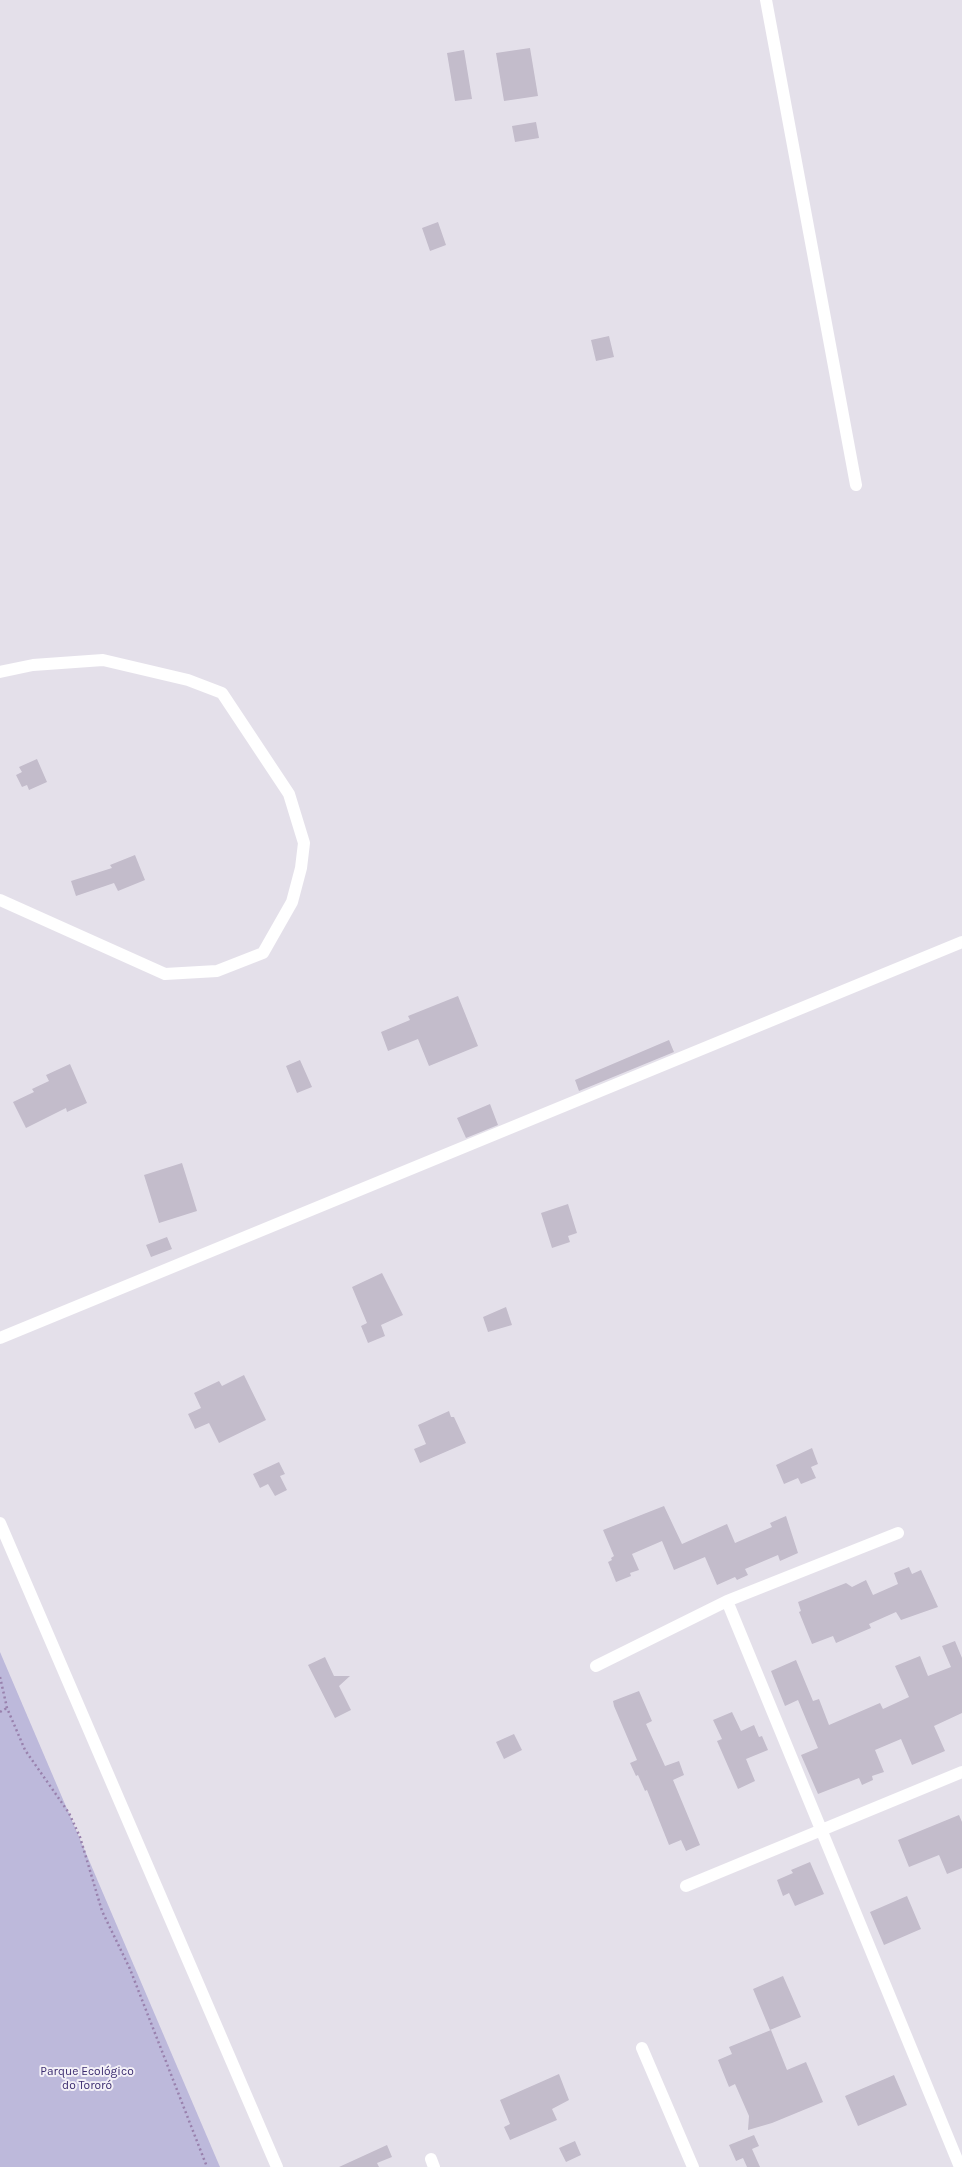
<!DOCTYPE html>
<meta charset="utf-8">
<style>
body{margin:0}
canvas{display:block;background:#e4e0ea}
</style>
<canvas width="962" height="2167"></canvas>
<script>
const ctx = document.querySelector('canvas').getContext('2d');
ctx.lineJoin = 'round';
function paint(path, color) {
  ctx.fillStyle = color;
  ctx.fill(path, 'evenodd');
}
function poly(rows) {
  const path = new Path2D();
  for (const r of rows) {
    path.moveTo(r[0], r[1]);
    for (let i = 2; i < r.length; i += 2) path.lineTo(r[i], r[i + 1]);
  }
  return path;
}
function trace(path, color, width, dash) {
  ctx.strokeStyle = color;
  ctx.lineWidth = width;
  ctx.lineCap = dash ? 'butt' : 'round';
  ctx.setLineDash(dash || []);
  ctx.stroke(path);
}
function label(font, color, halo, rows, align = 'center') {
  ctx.font = font + ' Karla,sans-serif';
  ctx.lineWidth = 4;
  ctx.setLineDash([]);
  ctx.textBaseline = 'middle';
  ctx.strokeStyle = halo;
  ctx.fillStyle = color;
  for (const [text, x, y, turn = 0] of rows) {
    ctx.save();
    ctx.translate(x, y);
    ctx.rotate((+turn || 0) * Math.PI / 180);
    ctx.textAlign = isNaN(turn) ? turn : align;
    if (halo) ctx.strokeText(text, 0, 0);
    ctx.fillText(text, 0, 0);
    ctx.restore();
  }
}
paint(poly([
 [0,1652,220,2167,0,2167]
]), '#bdb9db');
paint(poly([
 [530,48,538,96,504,101,496,53],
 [464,50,472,99,455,101,447,53],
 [536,122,539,138,515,142,512,126],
 [438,222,446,245,430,251,422,228],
 [609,336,614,357,596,361,591,340],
 [37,759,47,782,29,790,27,785,22,787,16,775,22,772,19,767],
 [135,855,145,880,118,891,114,883,76,896,71,881,112,868,110,865],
 [458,996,478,1046,429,1066,418,1039,388,1051,381,1032,410,1020,408,1016],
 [669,1040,674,1052,579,1091,575,1080],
 [300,1060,312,1087,297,1093,286,1066],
 [70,1064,87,1103,67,1112,66,1108,26,1128,13,1102,34,1092,32,1089,49,1081,46,1075],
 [490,1104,498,1125,466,1138,457,1118],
 [182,1163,197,1211,159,1223,144,1175],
 [568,1204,577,1233,568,1236,570,1242,552,1248,541,1213],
 [167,1237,172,1249,151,1257,146,1245],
 [382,1273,403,1315,381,1325,385,1336,368,1343,361,1326,367,1323,352,1287],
 [506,1307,512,1325,488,1332,483,1317],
 [244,1375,266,1420,219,1443,209,1423,195,1429,188,1414,201,1408,194,1393,219,1381,222,1386],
 [449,1411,451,1417,454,1417,466,1443,420,1463,414,1449,426,1444,418,1425],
 [812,1448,818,1464,811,1467,816,1478,801,1484,798,1478,784,1484,776,1465],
 [279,1462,285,1474,280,1476,287,1490,275,1496,268,1484,260,1488,253,1474],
 [664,1506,682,1544,727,1524,735,1543,772,1527,770,1523,786,1516,798,1553,780,1561,778,1555,745,1569,748,1575,737,1580,735,1577,717,1585,705,1557,674,1570,662,1541,632,1554,639,1570,630,1573,631,1576,616,1582,608,1562,612,1560,611,1558,614,1556,603,1530],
 [909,1567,912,1574,921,1570,938,1607,901,1620,896,1612,869,1624,871,1628,836,1643,833,1636,812,1644,799,1612,801,1611,798,1602,846,1583,852,1587,866,1580,873,1595,898,1584,894,1573],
 [955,1641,962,1658,962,1713,934,1726,945,1751,912,1765,901,1739,875,1750,884,1772,872,1776,873,1780,862,1785,859,1778,818,1794,801,1755,818,1748,798,1700,785,1706,771,1671,796,1660,813,1701,819,1699,829,1725,880,1703,883,1709,909,1697,895,1666,920,1656,928,1676,951,1667,942,1646],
 [325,1657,334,1676,350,1676,339,1686,351,1710,335,1718,308,1665],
 [639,1691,652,1721,646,1724,665,1766,679,1761,684,1775,673,1780,700,1845,686,1851,681,1840,669,1845,647,1790,645,1791,638,1775,636,1776,630,1763,637,1760,614,1706,613,1701],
 [732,1712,741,1731,754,1725,759,1737,762,1736,768,1750,746,1759,755,1781,738,1789,717,1741,722,1739,713,1720],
 [514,1734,522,1750,504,1759,496,1742],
 [959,1815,962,1822,962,1868,947,1874,939,1855,909,1867,898,1840],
 [810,1862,824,1894,795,1906,789,1893,783,1896,777,1880,793,1873,791,1870],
 [907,1896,921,1929,884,1945,870,1912],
 [783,1976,801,2017,770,2030,753,1989],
 [771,2030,787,2070,806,2062,823,2102,772,2123,748,2130,749,2116,735,2084,729,2087,718,2060,732,2054,729,2047],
 [559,2074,569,2100,552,2109,557,2120,510,2140,504,2127,510,2124,500,2100],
 [894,2075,907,2105,858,2126,845,2096],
 [754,2135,759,2146,752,2149,760,2167,747,2167,743,2158,736,2161,729,2145],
 [575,2141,581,2155,566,2162,559,2148],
 [387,2145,392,2157,377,2163,379,2167,339,2167]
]), '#c3bccb');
trace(poly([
 [0,1677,7,1708,25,1750,69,1813,80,1837,102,1911,130,1969,207,2167],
 [0,1712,7,1708]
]), '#9981ad', 2.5, [2, 3]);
trace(poly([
 [766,0,856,485],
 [0,672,33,665,103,660,188,680,222,693,289,794,304,843,301,868,292,902,263,953,217,971,165,974,0,900],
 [0,1338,962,942],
 [0,1523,277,2167],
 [727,1601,960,2167],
 [596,1666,727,1601,898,1533],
 [686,1886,962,1772],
 [642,2048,693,2167],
 [431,2159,434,2167]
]), '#fff', 12);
label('12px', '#3c2d70', '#f3f0f7', [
 ["Parque Ecológico",87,2072],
 ["do Tororó",87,2086]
]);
</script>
